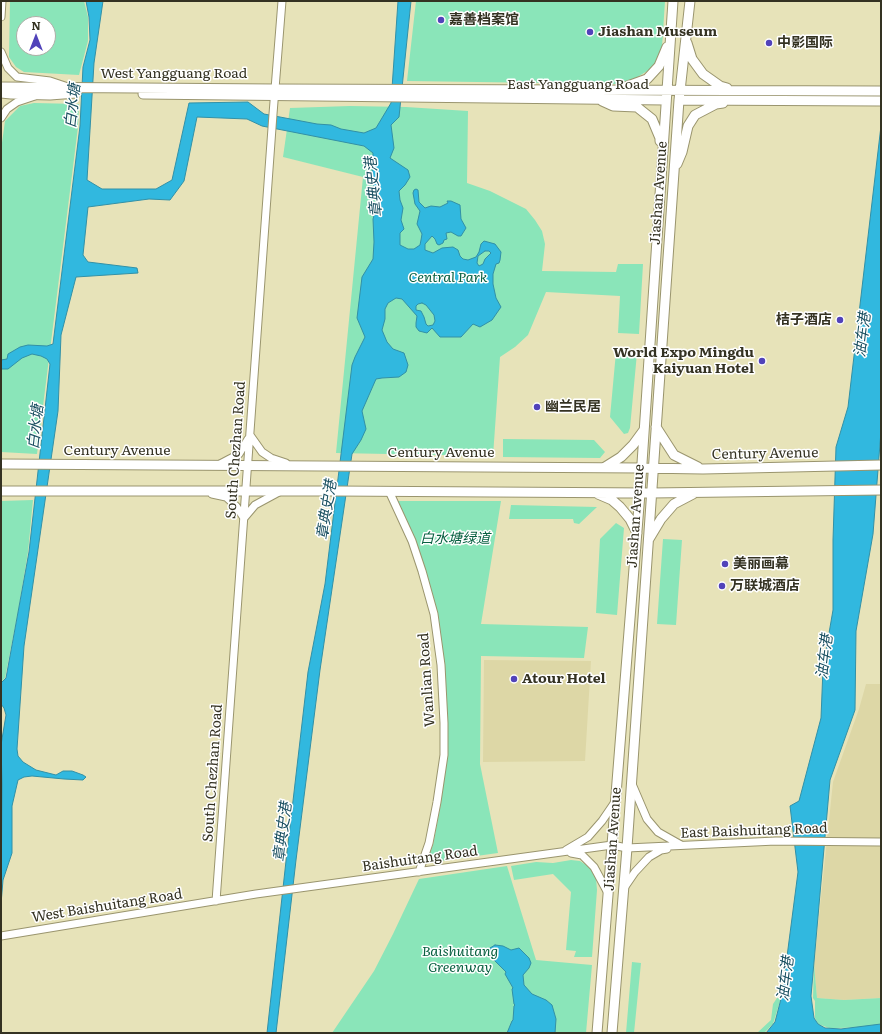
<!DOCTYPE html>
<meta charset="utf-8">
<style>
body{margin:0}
#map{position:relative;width:882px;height:1034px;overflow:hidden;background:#e7e3b9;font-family:Literata,serif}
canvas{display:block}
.frame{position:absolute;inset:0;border:2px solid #343222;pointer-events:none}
.north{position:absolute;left:16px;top:16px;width:40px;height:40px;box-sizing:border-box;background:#fff;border:1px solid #aeada7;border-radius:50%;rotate:0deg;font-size:11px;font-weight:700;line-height:16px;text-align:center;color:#343222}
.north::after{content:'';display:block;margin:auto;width:14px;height:18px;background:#5143ba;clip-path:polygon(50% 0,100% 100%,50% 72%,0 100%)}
</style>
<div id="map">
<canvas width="882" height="1034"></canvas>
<div class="frame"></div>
<div class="north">N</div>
</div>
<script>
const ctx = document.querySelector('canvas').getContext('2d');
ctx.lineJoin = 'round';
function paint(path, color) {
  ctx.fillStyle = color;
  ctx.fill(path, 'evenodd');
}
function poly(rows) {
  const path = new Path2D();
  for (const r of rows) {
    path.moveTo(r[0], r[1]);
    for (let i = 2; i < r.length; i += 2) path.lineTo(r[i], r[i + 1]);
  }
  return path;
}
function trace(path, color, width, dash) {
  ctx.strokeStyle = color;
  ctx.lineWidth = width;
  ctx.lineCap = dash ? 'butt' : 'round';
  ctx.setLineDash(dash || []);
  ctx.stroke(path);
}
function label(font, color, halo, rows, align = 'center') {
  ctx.font = font + ' Literata,"Noto Sans SC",serif';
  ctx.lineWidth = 3;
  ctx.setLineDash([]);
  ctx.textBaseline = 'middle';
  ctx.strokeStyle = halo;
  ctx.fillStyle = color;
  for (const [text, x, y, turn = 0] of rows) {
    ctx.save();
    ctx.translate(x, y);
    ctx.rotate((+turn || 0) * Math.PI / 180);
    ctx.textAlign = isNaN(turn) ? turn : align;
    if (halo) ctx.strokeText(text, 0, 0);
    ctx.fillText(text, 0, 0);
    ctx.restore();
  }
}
paint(poly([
 [484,660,591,661,585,761,483,762],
 [866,684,881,684,881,998,844,1000,817,998,814,964,833,782,859,709]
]), '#ddd7a6');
paint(poly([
 [10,1,84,1,88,17,88,41,79,75,24,72,16,67,9,57],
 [24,24,48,24,48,48,24,48],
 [416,1,665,1,662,47,659,58,652,68,631,81,617,84,407,81],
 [34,103,79,104,78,127,37,454,1,452,1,150,5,121,20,106],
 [350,106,406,107,468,111,467,183,490,191,526,209,535,220,542,231,545,244,542,271,616,272,618,264,643,264,639,334,618,333,620,296,546,292,528,335,515,347,500,357,493,456,336,453,363,177,283,157,290,108],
 [616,352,637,353,630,428,628,433,624,434,610,417],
 [503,439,594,440,605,452,600,458,503,457],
 [33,500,28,552,18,612,5,678,1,682,1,501],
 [397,501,501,501,481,624,588,627,584,658,481,656,480,764,498,853,426,863,433,845,441,803,447,756,436,613],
 [511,505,597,507,579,524,574,523,573,519,509,519],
 [616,523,624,528,617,615,596,613,600,539],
 [663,539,682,540,676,625,657,624],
 [571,860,580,861,586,865,593,871,596,878,597,890,592,957,574,957,576,951,566,950,571,892,553,874,514,880,511,866,536,862,553,863],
 [507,866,536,960,592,965,586,1033,332,1033,374,971,393,934,419,879],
 [632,962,641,963,634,1033,626,1033],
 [814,964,817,998,844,1000,881,998,881,1024,864,1027,839,1028,829,1028,818,1024,815,1018,815,1001,813,998],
 [777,998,781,998,773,1024,764,1033,757,1033,771,1020,773,1004]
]), '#8ae5b9');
const water = poly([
 [86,1,103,1,94,63,87,180,102,189,156,189,172,180,189,103,248,102,264,114,317,124,331,125,341,129,364,133,376,128,391,103,398,1,411,1,399,117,391,125,394,148,390,158,408,170,410,177,405,185,399,191,400,200,403,208,401,220,404,229,400,233,400,245,408,249,414,249,420,245,421,240,422,234,417,224,420,211,415,204,413,193,414,190,416,189,418,190,419,202,425,208,431,206,440,207,448,203,447,201,451,201,460,205,461,219,466,228,461,236,458,236,451,232,446,233,447,239,444,240,443,243,439,245,437,244,435,239,432,236,425,244,425,250,433,253,442,248,453,247,458,250,460,256,463,259,468,260,476,257,479,252,481,244,484,241,495,244,501,252,500,260,499,263,496,264,493,274,493,284,496,298,501,307,492,320,480,327,473,324,461,337,440,337,432,328,427,333,419,331,416,327,416,323,417,316,402,299,396,298,388,303,385,309,385,319,382,330,387,342,393,349,404,353,408,365,406,372,399,377,382,378,376,379,362,411,366,429,361,440,352,454,320,670,296,860,276,1033,267,1033,286,861,308,672,325,584,352,365,355,357,365,337,357,318,362,277,373,259,374,242,373,219,378,201,372,179,373,153,364,146,262,126,247,119,197,117,184,181,170,200,149,199,88,207,83,255,88,262,137,268,138,273,76,277,61,335,58,411,24,646,17,749,18,756,23,762,36,770,56,775,63,771,72,771,83,775,86,777,83,780,64,779,32,776,24,777,18,780,12,806,12,853,3,880,1,904,2,784,1,745,6,715,4,708,1,704,1,683,6,678,29,552,50,364,47,359,41,356,32,354,22,358,8,369,1,369,1,360,7,359,8,354,20,347,28,345,47,346,53,344,80,126,83,67,90,40,89,17,86,1],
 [485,251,489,251,491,253,485,259,483,264,479,266,477,263,478,256,485,251],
 [422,303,426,305,434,315,435,321,433,325,428,326,426,324,424,317,421,311,416,310,416,306,418,304,422,303],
 [881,126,881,431,873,534,856,631,855,710,830,780,811,996,814,1018,818,1024,825,1028,841,1029,881,1024,881,1033,766,1033,775,1022,782,995,798,872,790,806,799,801,821,718,823,668,833,610,833,540,836,447,848,407,881,126],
 [495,945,503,946,511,950,519,948,529,958,531,963,529,968,523,975,524,985,532,994,546,1000,552,1005,556,1019,555,1033,507,1033,512,1021,513,1020,514,1006,515,1005,514,1004,512,989,513,988,505,974,506,972,490,956,490,948,495,945]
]);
paint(water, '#31b8df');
trace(water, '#3290a6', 1);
const minor = poly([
 [1,17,2,1],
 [1,52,8,68,17,77,50,81,65,86],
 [1,118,7,109,17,102,35,96],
 [250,435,262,452,271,458,286,463],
 [218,465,239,454,248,439],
 [389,491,412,541,422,571,434,614,441,665,444,723,444,755,437,802,429,843,419,872],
 [212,494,226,497,236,506,244,518,255,505,279,492],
 [632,784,647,819,658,832,681,845],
 [566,850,588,837,602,821,615,802],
 [571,853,582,855,594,867,608,893],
 [624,888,635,872,649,857,661,850,667,849],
 [216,901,273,114,282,1],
 [1,936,256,894,612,845,627,848,776,841,881,842]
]);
const major = poly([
 [687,43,692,59,703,74,720,86,727,88],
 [1,87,275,89,881,91],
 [625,87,647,79,659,66,667,47],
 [1,93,11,94,50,95,76,93],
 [143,94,666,100],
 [679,100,881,101],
 [602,101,613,106,637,107,652,119,660,138,660,141],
 [677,164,682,152,688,126,695,115,716,104,723,103],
 [656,427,674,455,698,467],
 [1,464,641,468,703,469,881,465],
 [605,467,621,457,633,445,644,430],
 [1,491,334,491,651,493,881,490],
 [598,494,612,500,620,507,630,519,637,533],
 [649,539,661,519,674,504,693,494],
 [597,1033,640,493,673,1],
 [612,1033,627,848,679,100,690,1]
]);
trace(minor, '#9a956e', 9);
trace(major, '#9a956e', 11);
trace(minor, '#fff', 7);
trace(major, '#fff', 9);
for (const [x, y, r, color] of [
 [441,20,4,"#5143ba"],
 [590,32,4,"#5143ba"],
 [769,43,4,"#5143ba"],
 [840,320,4,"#5143ba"],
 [762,361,4,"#5143ba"],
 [537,407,4,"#5143ba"],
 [725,564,4,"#5143ba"],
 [722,586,4,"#5143ba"],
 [514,679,4,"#5143ba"]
]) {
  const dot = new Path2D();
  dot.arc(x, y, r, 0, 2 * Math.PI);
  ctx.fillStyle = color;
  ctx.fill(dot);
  trace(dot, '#fff', 1.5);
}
label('bold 14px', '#343222', '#fff', [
 ["嘉善档案馆",449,20],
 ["Jiashan Museum",598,32],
 ["中影国际",777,43],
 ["桔子酒店",832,320,"right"],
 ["World Expo Mingdu",754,353,"right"],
 ["Kaiyuan Hotel",754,369,"right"],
 ["幽兰民居",545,407],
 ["美丽画幕",733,564],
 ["万联城酒店",730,586],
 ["Atour Hotel",522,679]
], 'left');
label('14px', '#343222', '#fff', [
 ["West Yangguang Road",174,74],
 ["East Yangguang Road",578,85],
 ["Jiashan Avenue",659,193,-86],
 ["South Chezhan Road",236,450,-86],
 ["Century Avenue",117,451],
 ["Century Avenue",441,453],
 ["Century Avenue",765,454,-1],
 ["Jiashan Avenue",636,516,-86],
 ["Wanlian Road",427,680,-94],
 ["South Chezhan Road",213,773,-86],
 ["East Baishuitang Road",754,831,-2],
 ["Jiashan Avenue",613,839,-86],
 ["Baishuitang Road",420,859,-8],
 ["West Baishuitang Road",107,906,-9]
]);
label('italic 14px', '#086041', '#fff', [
 ["Central Park",448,278],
 ["白水塘绿道",455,539],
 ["Baishuitang",460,952],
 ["Greenway",460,968]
]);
label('italic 15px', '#1c5162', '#fff', [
 ["白水塘",73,106,-84],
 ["章典史港",374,187,-96],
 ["油车港",863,335,-83],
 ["白水塘",36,427,-84],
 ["章典史港",327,510,-81],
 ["油车港",825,657,-83],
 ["章典史港",283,832,-83],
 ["油车港",786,979,-83]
]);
</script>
